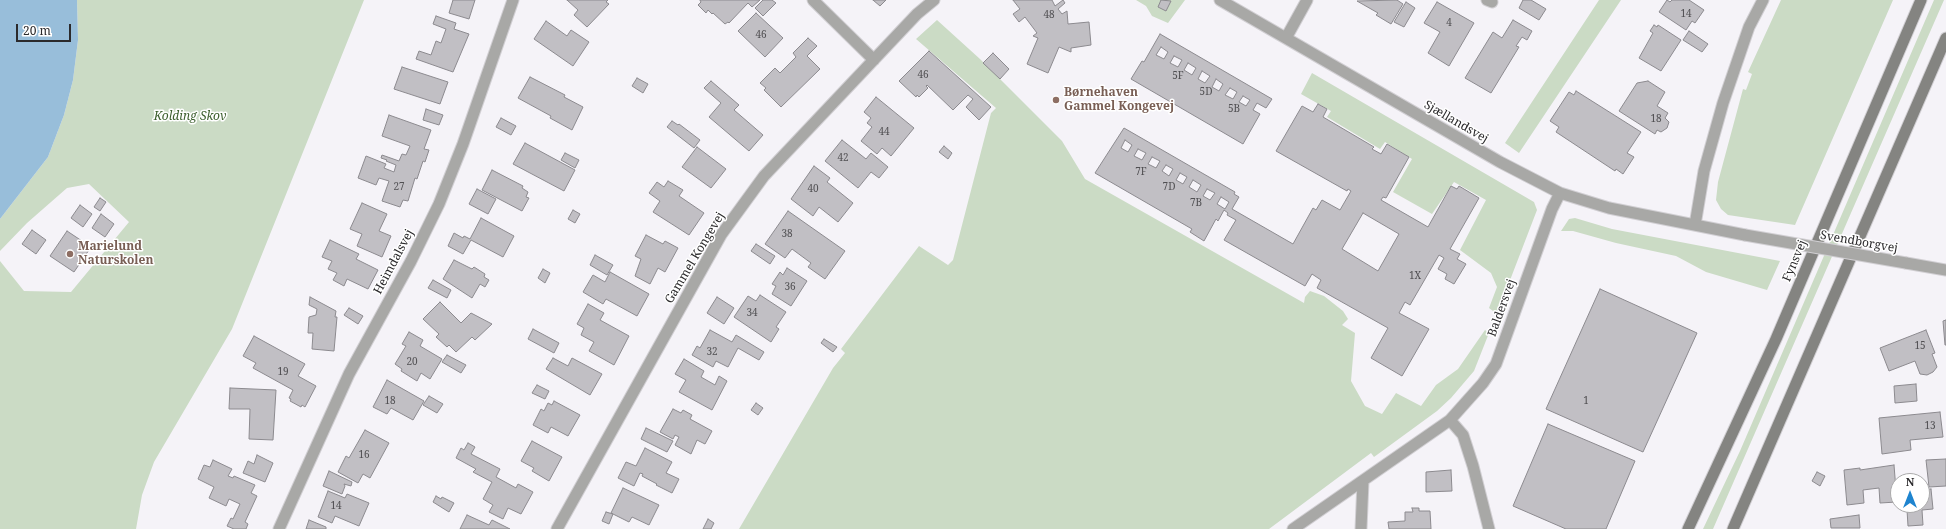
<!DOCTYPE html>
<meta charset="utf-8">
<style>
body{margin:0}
#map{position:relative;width:1946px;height:529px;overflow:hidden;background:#f5f3f8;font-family:"Noto Serif",serif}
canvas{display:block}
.north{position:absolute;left:1890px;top:473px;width:40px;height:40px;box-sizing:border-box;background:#fff;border:1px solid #aaaaab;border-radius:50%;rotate:0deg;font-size:11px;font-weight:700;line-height:16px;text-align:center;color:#2b2a2c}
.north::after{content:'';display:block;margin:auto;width:14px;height:18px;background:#1e84cf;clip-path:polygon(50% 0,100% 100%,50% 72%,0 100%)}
.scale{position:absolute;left:16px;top:24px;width:55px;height:18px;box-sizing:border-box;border:2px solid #2b2a2c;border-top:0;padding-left:5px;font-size:12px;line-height:14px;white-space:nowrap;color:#2b2a2c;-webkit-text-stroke:3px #fff;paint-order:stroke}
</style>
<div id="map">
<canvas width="1946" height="529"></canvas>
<div class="north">N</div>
<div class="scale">20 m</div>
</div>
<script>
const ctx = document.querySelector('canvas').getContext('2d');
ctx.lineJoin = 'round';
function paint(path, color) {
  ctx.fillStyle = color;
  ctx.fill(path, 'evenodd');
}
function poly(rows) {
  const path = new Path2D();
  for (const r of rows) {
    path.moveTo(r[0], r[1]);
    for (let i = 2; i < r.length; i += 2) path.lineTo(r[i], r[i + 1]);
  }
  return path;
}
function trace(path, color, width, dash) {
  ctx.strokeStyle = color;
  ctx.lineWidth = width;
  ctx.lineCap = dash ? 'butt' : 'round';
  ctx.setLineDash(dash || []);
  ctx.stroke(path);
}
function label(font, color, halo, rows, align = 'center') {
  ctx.font = font + ' "Noto Serif",serif';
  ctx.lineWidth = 3;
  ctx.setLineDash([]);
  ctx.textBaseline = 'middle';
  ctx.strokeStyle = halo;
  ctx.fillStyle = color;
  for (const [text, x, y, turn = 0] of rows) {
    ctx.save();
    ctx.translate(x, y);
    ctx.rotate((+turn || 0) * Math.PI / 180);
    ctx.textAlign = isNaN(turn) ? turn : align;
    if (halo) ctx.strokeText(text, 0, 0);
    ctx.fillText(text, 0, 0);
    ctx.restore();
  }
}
paint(poly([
 [77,0,364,0,232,329,154,462,142,495,136,529,0,529,0,261,24,291,71,292,129,222,89,184,67,188,27,223,0,251,0,219,48,157,64,115,73,80,78,40],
 [1136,0,1185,0,1168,23,1152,16,1146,6],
 [1599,0,1621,0,1519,153,1505,143],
 [1781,0,1893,0,1795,225,1728,215,1721,209,1716,200,1718,182,1743,89,1746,90,1752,74,1748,72],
 [1934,0,1944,0,1713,529,1703,529,1740,451],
 [937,20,980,59,1062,141,1085,179,1304,303,1305,297,1310,291,1324,296,1343,311,1348,319,1342,325,1355,333,1351,381,1365,406,1382,414,1396,393,1421,406,1436,385,1458,369,1485,330,1489,333,1474,371,1451,398,1437,411,1385,449,1374,457,1371,453,1269,529,739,529,833,368,845,353,841,349,919,246,948,265,953,260,991,113,996,108,916,39],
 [1312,73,1534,202,1537,210,1497,314,1489,308,1497,287,1491,273,1460,250,1486,200,1454,182,1432,214,1393,192,1412,159,1385,142,1380,149,1327,117,1331,111,1301,94],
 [1575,218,1612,229,1780,261,1767,290,1706,272,1676,256,1616,243,1573,231,1561,231,1569,219]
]), '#cbdbc5');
paint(poly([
 [0,0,77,0,78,40,73,80,64,115,48,157,0,219]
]), '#98beda');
const building = poly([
 [453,0,475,0,469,19,449,13,453,0],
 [567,0,608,0,606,2,609,4,587,27,574,15,578,10,567,0],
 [700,0,760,0,752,7,748,3,729,23,728,22,725,24,713,13,712,14,708,10,706,13,698,5,701,2,700,0],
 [763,0,772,0,776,3,763,16,755,8,763,0],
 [873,0,886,0,880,6,873,0],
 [1013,0,1052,0,1055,6,1063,0,1065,3,1058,9,1062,14,1067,11,1068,24,1089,22,1091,45,1071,48,1071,52,1059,47,1048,73,1027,64,1038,38,1033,36,1037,33,1025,17,1019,22,1013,14,1020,9,1013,0],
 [1161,0,1171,1,1166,11,1158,7,1161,0],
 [1397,0,1403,4,1391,24,1376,15,1378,13,1357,1,1397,0],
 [1523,0,1531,0,1546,9,1539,20,1519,8,1523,0],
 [1667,0,1670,2,1672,0,1689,0,1704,10,1695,23,1692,21,1686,30,1659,12,1667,0],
 [1406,2,1415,8,1404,27,1394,22,1406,2],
 [1437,2,1474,23,1449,66,1428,53,1440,32,1424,23,1437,2],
 [756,13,783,38,765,57,738,31,756,13],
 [436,16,456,23,454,29,469,34,453,72,416,59,419,51,431,55,436,41,441,43,446,29,433,24,436,16],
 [1513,20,1532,31,1527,40,1522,37,1516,46,1519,47,1491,93,1465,78,1493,32,1502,38,1513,20],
 [546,21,567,36,571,30,589,42,573,66,534,39,546,21],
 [1654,25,1657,27,1658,25,1681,40,1661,71,1639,58,1653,33,1650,31,1654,25],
 [1689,31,1708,44,1702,52,1683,40,1689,31],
 [1160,34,1272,99,1266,108,1257,103,1253,110,1260,114,1243,144,1131,79,1142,61,1144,62,1160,34],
 [1161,47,1168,52,1164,59,1156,55,1161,47],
 [1174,56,1182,60,1178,67,1170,63,1174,56],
 [1188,63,1196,68,1192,75,1184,70,1188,63],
 [1202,71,1210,76,1205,83,1198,79,1202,71],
 [1216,79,1223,84,1219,91,1212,87,1216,79],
 [1230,88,1237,92,1233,99,1225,95,1230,88],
 [1243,96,1250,100,1246,106,1239,102,1243,96],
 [808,38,817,46,807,56,820,69,781,107,764,90,766,88,760,83,775,68,780,73,796,57,793,53,808,38],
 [929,51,991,107,979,120,966,107,973,99,968,95,953,110,927,85,926,86,928,88,919,97,917,95,916,97,899,81,929,51],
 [993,53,1009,69,1000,79,983,63,993,53],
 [402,67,448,82,440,104,394,89,402,67],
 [530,77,565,95,564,97,583,107,572,130,550,118,551,116,518,98,530,77],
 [637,78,648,84,643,93,632,86,637,78],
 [711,81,739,105,734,110,763,135,749,151,709,117,721,103,704,88,711,81],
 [1648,81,1665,92,1657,106,1668,113,1665,118,1669,122,1667,128,1661,132,1657,130,1655,134,1619,111,1637,83,1648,81],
 [1576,91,1641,132,1627,153,1634,157,1623,174,1616,169,1615,171,1556,132,1559,127,1550,121,1569,92,1574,95,1576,91],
 [876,97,914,128,891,156,882,148,877,154,861,141,872,127,867,123,871,118,864,112,876,97],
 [1318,104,1327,109,1323,117,1374,147,1372,149,1381,154,1387,144,1409,157,1386,198,1383,197,1381,200,1428,227,1451,186,1457,189,1459,186,1479,198,1450,249,1460,254,1457,259,1466,264,1454,284,1445,279,1447,274,1438,269,1444,258,1439,255,1410,305,1405,302,1399,313,1429,329,1402,376,1371,358,1388,328,1317,288,1321,280,1312,274,1305,286,1224,240,1236,220,1227,215,1228,213,1224,210,1218,221,1216,219,1204,241,1190,232,1192,229,1095,173,1124,128,1235,192,1234,194,1239,197,1232,209,1293,244,1313,208,1316,210,1322,200,1340,210,1351,191,1348,189,1347,191,1276,151,1302,106,1313,112,1318,104],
 [1125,140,1132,145,1128,152,1121,148,1125,140],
 [1138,149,1146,153,1142,160,1134,156,1138,149],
 [1152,157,1160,161,1156,168,1148,164,1152,157],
 [1166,165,1173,169,1169,176,1162,171,1166,165],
 [1180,173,1187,177,1183,184,1176,180,1180,173],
 [1193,180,1201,185,1197,192,1189,187,1193,180],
 [1207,189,1215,193,1210,200,1203,196,1207,189],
 [1221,197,1229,202,1225,209,1217,204,1221,197],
 [1363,213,1399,234,1378,271,1342,249,1363,213],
 [426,109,443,115,439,125,423,120,426,109],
 [389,115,431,130,424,149,429,150,425,162,423,161,417,179,415,178,408,201,403,200,400,207,382,201,389,181,379,178,376,185,358,178,366,156,386,164,384,168,394,172,396,165,386,161,387,160,381,158,382,155,399,161,402,154,406,155,410,146,382,136,389,115],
 [501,118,516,126,511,135,496,127,501,118],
 [672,121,678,125,679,124,700,140,694,148,667,127,672,121],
 [842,140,866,159,871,153,888,167,879,178,871,172,858,188,825,161,842,140],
 [525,143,575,170,564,191,513,164,525,143],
 [944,146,952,153,948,159,939,152,944,146],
 [697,147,726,169,711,188,682,167,697,147],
 [565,153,579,160,575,168,561,160,565,153],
 [814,166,830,178,827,182,853,203,838,222,819,207,813,216,791,199,814,166],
 [492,170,523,186,522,188,528,192,526,197,529,198,522,211,482,190,492,170],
 [668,181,683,190,679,196,704,213,689,235,653,212,660,201,649,193,657,182,664,187,668,181],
 [477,189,496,199,488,214,469,204,477,189],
 [100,198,106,202,100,211,94,207,100,198],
 [362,203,387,214,379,231,391,236,382,257,357,246,362,234,350,229,362,203],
 [80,205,92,214,83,227,71,218,80,205],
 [573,210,580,214,575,223,568,219,573,210],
 [788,211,845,251,825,279,808,267,811,263,792,249,785,258,765,244,788,211],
 [101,214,114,224,105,237,92,228,101,214],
 [481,218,514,236,503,257,471,240,463,254,448,246,454,233,463,238,464,236,470,239,481,218],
 [32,230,46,240,36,254,22,244,32,230],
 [67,231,91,247,74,272,50,256,67,231],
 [646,235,663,244,665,241,678,248,665,272,658,268,650,284,635,276,641,259,635,256,646,235],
 [330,240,359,254,356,259,378,270,368,289,347,279,344,286,333,280,337,273,328,269,332,261,322,257,330,240],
 [756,244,775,256,770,264,751,251,756,244],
 [595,255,613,265,607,275,590,265,595,255],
 [454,260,472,269,474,267,485,274,484,277,489,280,485,287,480,284,472,298,443,279,454,260],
 [787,268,807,281,791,306,772,294,776,286,772,284,780,272,783,275,787,268],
 [543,269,550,273,545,283,538,278,543,269],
 [610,272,649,294,637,316,606,299,603,304,583,292,593,275,605,282,610,272],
 [433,280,451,290,447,298,428,288,433,280],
 [1600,289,1697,333,1643,452,1546,409,1600,289],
 [760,295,786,312,776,327,779,329,771,342,734,317,748,296,756,301,760,295],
 [310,297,336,311,335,317,337,317,334,351,312,349,313,333,308,333,309,317,316,315,317,309,309,305,310,297],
 [717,297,734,308,724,324,707,313,717,297],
 [440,302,461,323,471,313,492,324,475,340,472,337,456,352,449,345,447,347,436,337,439,334,423,319,440,302],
 [588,304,604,313,600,320,629,336,614,365,589,351,594,342,581,335,584,328,577,324,588,304],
 [349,308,363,316,358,324,344,315,349,308],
 [1946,320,1946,345,1945,345,1943,321,1946,320],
 [533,329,559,343,554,353,528,339,533,329],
 [710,330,732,342,736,335,764,352,759,360,738,348,728,367,716,361,713,367,692,355,697,346,700,348,710,330],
 [1926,330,1935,353,1932,354,1937,367,1933,372,1927,375,1920,374,1915,361,1889,371,1880,348,1926,330],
 [409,332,423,340,420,346,442,359,430,379,421,373,417,381,401,371,402,369,395,364,406,346,402,344,409,332],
 [254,336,305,364,298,376,316,386,305,407,302,405,301,407,290,401,291,399,289,398,293,390,253,368,256,363,243,356,254,336],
 [824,339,837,347,833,352,821,343,824,339],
 [447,355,466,365,461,373,442,362,447,355],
 [553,358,568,366,572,358,602,374,590,395,546,369,553,358],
 [684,359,704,371,701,377,715,385,719,376,727,381,712,410,679,392,686,380,675,374,684,359],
 [387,380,424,401,413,420,391,408,387,414,373,407,387,380],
 [1916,384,1917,401,1895,403,1894,386,1916,384],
 [537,385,549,391,545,399,532,393,537,385],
 [230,388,276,390,273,440,249,439,250,409,229,409,230,388],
 [429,396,443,404,437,413,423,405,429,396],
 [554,401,580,415,568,436,551,427,548,433,533,425,541,409,544,411,548,403,552,405,554,401],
 [756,403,763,408,758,415,751,410,756,403],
 [673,409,681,413,683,410,692,415,690,419,712,431,705,444,697,440,691,454,675,445,679,437,675,435,673,439,660,432,673,409],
 [1940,412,1943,437,1910,440,1911,450,1882,454,1879,418,1940,412],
 [1548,424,1635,461,1606,529,1566,529,1513,506,1548,424],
 [646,428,673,441,667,452,641,439,646,428],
 [365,430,389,443,370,478,363,474,358,483,338,472,346,456,349,458,365,430],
 [532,441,562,457,549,481,532,471,534,468,521,461,532,441],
 [468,443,475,447,471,454,500,469,496,477,516,488,518,484,533,492,521,514,508,508,503,519,489,512,493,505,483,499,492,482,473,472,476,469,456,458,461,448,464,450,468,443],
 [645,448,672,462,666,473,679,479,672,493,656,485,657,484,642,476,643,474,640,473,634,486,618,478,626,462,636,466,645,448],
 [257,455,273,463,265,482,243,473,248,461,254,464,257,455],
 [1946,459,1946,486,1929,487,1926,460,1946,459],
 [213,460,232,469,228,476,233,478,234,476,255,485,251,493,257,496,245,522,248,524,246,529,234,529,227,526,231,518,233,519,240,504,229,499,226,506,209,498,214,487,198,479,204,465,210,467,213,460],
 [1894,465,1897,502,1880,503,1879,488,1863,490,1864,503,1847,505,1844,470,1860,468,1860,470,1894,465],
 [1451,470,1452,491,1426,492,1426,472,1451,470],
 [329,471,352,482,351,486,344,484,345,486,342,494,323,486,329,471],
 [1817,472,1825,476,1820,486,1812,481,1817,472],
 [623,488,659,505,649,525,632,517,629,522,611,513,623,488],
 [1931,489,1933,509,1922,510,1923,525,1908,526,1907,510,1918,509,1918,505,1922,505,1922,490,1931,489],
 [328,491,345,498,347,494,369,503,359,526,335,516,332,523,318,517,328,491],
 [436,496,441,499,442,497,454,503,449,512,433,502,436,496],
 [1412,508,1419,508,1419,511,1430,511,1431,529,1389,529,1388,522,1405,521,1405,512,1413,512,1412,508],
 [606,512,613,514,609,524,602,521,606,512],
 [467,515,489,525,492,520,510,529,460,529,467,515],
 [1859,515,1860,528,1831,528,1830,519,1859,515],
 [708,519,714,523,711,529,703,529,708,519],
 [309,520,326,527,326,529,306,529,309,520]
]);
paint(building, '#c1bfc4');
trace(building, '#8c8a8f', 1);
const minor = poly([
 [813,0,874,60],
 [1220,0,1500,162,1560,193,1609,208,1745,235],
 [1487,0,1492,2],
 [1286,38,1307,0],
 [1695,225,1704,171,1723,103,1749,27,1763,0],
 [1906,263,1946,270],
 [1450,420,1463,435,1473,466,1489,529],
 [279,529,349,374,411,261,439,204,463,144,513,0],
 [557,529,721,235,764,176,917,14,934,0],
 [1293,529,1450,420,1483,383,1496,364,1552,209,1560,193],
 [1361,529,1363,481]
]);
const secondary = poly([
 [1688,529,1776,339,1921,0],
 [1733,529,1946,38]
]);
trace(minor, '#d1cfd3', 13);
trace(secondary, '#d1cfd3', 13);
trace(minor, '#a8a8a6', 11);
trace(secondary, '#848481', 11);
const minorBridge = poly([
 [1745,235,1906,263]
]);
trace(minorBridge, '#d1cfd3', 13, []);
trace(minorBridge, '#a8a8a6', 11);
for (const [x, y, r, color] of [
 [1056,100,4,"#8d6e63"],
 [70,254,4,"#8d6e63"]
]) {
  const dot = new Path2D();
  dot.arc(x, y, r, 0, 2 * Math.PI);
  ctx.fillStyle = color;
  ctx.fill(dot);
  trace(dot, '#fff', 1.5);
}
label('10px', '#504f52', null, [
 ["14",1686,14],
 ["48",1049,15],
 ["4",1449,23],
 ["46",761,35],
 ["46",923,75],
 ["5F",1178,76],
 ["5D",1206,92],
 ["5B",1234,109],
 ["18",1656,119],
 ["44",884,132],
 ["42",843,158],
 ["7F",1141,172],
 ["27",399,187],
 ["7D",1169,187],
 ["40",813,189],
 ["7B",1196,203],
 ["38",787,234],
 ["1X",1415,276],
 ["36",790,287],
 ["34",752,313],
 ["15",1920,346],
 ["32",712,352],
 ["20",412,362],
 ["19",283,372],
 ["18",390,401],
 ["1",1586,401],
 ["13",1930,426],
 ["16",364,455],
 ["14",336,506]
]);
label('bold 12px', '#785e54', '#fff', [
 ["Børnehaven",1064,93],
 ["Gammel Kongevej",1064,107],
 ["Marielund",78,247],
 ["Naturskolen",78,261]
], 'left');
label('italic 12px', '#3b5e2c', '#fff', [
 ["Kolding Skov",190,117]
]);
label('12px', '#2b2a2c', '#fff', [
 ["Sjællandsvej",1456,122,30],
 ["Svendborgvej",1859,242,10],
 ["Gammel Kongevej",695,258,-59],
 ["Fynsvej",1795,261,-67],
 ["Heimdalsvej",394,262,-62],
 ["Baldersvej",1502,308,-70]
]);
</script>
